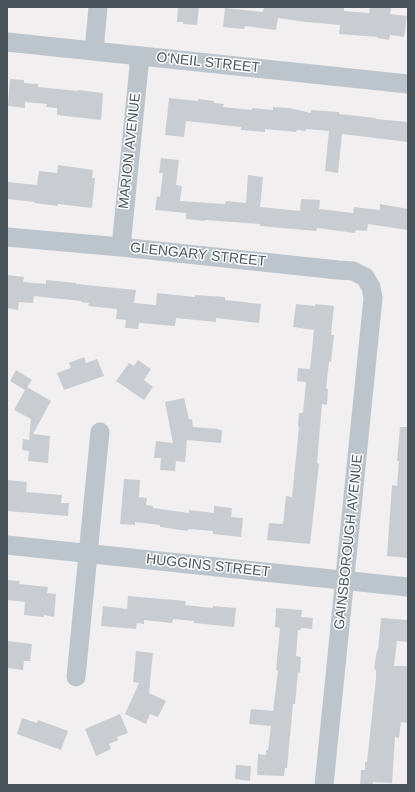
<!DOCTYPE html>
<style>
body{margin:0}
#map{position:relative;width:415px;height:792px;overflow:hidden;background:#f2eff0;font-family:Helvetica,sans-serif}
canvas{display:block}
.frame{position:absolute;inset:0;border:8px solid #49545b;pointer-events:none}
</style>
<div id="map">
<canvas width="415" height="792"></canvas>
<div class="frame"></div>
</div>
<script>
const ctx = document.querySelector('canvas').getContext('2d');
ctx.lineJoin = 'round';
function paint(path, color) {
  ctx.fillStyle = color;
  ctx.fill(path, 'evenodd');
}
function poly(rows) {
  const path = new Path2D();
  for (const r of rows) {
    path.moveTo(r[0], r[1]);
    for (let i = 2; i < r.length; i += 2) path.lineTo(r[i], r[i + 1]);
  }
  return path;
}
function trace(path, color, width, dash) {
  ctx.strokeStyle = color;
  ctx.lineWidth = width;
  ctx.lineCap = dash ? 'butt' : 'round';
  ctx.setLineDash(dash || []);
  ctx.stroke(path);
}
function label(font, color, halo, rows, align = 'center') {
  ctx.font = font + ' Helvetica,sans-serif';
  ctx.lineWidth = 3;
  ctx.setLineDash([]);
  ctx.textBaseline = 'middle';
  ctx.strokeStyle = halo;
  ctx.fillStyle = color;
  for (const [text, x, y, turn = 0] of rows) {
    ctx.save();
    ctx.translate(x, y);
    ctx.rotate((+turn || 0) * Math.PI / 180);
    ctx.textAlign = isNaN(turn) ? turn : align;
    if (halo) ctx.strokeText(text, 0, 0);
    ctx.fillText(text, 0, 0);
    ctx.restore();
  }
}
paint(poly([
 [178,7,199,7,197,25,183,24,183,22,177,22],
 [264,7,344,7,344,11,369,13,370,7,391,7,390,14,407,16,404,37,390,35,389,40,377,38,378,37,339,34,340,25,306,22,278,18,276,30,245,26,244,29,223,27,225,8,263,12],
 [10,79,24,80,24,83,38,84,38,87,78,91,78,90,103,93,101,120,57,115,57,108,46,107,47,104,25,102,25,108,8,106],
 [169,98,198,101,198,99,214,101,214,103,224,104,223,107,252,110,252,108,273,110,273,107,289,108,311,113,311,110,339,112,339,114,376,118,376,119,408,122,408,142,342,134,338,173,325,171,329,131,306,129,306,131,297,130,296,132,265,129,265,132,241,130,241,127,186,121,184,137,165,135],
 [161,158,179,160,176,185,182,186,180,201,225,204,226,201,246,203,248,175,263,177,260,207,300,211,301,199,320,200,319,209,353,213,354,207,380,210,380,204,408,209,408,230,368,224,367,231,356,230,355,233,317,228,316,231,260,226,260,224,205,220,205,221,186,219,186,213,155,210,157,196,160,197,163,173,159,173],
 [58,165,93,170,92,178,95,178,92,208,58,204,58,206,35,203,35,202,7,199,7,182,37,185,39,171,57,173],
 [7,275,24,277,23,282,46,284,46,280,76,283,76,284,136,290,134,303,156,305,157,293,195,297,195,295,225,297,225,300,261,304,259,323,216,318,216,322,176,318,175,326,139,323,138,329,125,328,126,320,116,319,117,309,88,306,89,303,81,302,81,301,34,296,33,303,19,302,18,310,7,308],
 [296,304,315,306,315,304,334,306,331,335,334,335,331,362,329,362,326,389,328,389,327,405,322,404,317,463,319,464,310,544,267,540,269,523,283,524,286,496,292,497,299,427,298,426,299,413,303,413,306,382,297,381,298,368,310,369,314,330,293,327],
 [84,357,86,363,97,359,104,376,64,390,57,373,71,368,69,363],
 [138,360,151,369,144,380,153,387,144,400,116,381,129,363,134,366],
 [16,370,32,380,27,387,51,401,33,434,50,436,48,463,28,461,29,451,22,450,23,439,29,440,31,419,14,410,25,390,10,381],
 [184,398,189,419,192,419,193,427,218,429,218,430,222,430,221,443,187,440,185,462,176,461,175,471,160,470,161,458,154,458,156,441,173,443,165,402],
 [400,427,408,427,408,512,407,531,408,531,408,558,387,556,392,485,397,486,399,461,397,461],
 [124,479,140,480,139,497,147,498,146,505,153,506,153,508,189,513,189,510,214,513,214,506,232,508,231,517,243,518,241,537,213,534,213,531,188,529,188,531,160,527,160,525,135,522,135,525,120,524],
 [7,480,27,482,26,492,62,495,61,503,69,503,68,516,7,511],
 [7,580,20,581,19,584,48,587,47,593,56,594,54,617,44,615,44,617,24,615,25,602,7,600],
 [128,596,186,601,185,605,213,608,213,606,236,608,234,627,194,623,194,621,173,619,172,623,144,620,144,624,137,623,136,629,101,626,103,606,127,609],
 [276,608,302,610,301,617,313,618,312,629,301,628,301,630,298,630,296,656,301,657,300,673,298,672,295,704,293,704,287,768,285,768,284,776,257,775,258,754,266,755,266,750,268,750,271,726,249,724,251,709,273,711,278,670,276,670,280,628,275,627],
 [381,618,408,620,408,642,397,641,394,666,408,666,408,723,401,722,399,738,395,737,392,783,373,782,372,785,360,785,361,770,365,770,365,762,367,762,376,678,376,670,374,669,377,650,378,651],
 [7,641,32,644,30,661,24,661,23,670,7,668],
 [136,651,153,653,149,693,166,701,158,717,150,714,146,724,125,714,139,683,133,682],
 [120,714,128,733,117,737,118,740,109,744,111,749,96,756,85,729],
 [22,718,37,723,38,720,68,731,61,750,17,734],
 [236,765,251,766,250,781,235,779]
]), '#c9cdd1');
trace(poly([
 [7,42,408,84],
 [94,51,98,7],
 [7,237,121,247,338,270,353,271,365,277,371,287,373,298,324,785],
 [121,247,140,56],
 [7,545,408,587],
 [76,677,100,432]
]), '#bcc5cb', 19);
label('14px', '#49545b', '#fff', [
 ["O'NEIL STREET",208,63,6],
 ["MARION AVENUE",130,151,-84],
 ["GLENGARY STREET",198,255,6],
 ["GAINSBOROUGH AVENUE",349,542,-84],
 ["HUGGINS STREET",208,566,6]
]);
</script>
